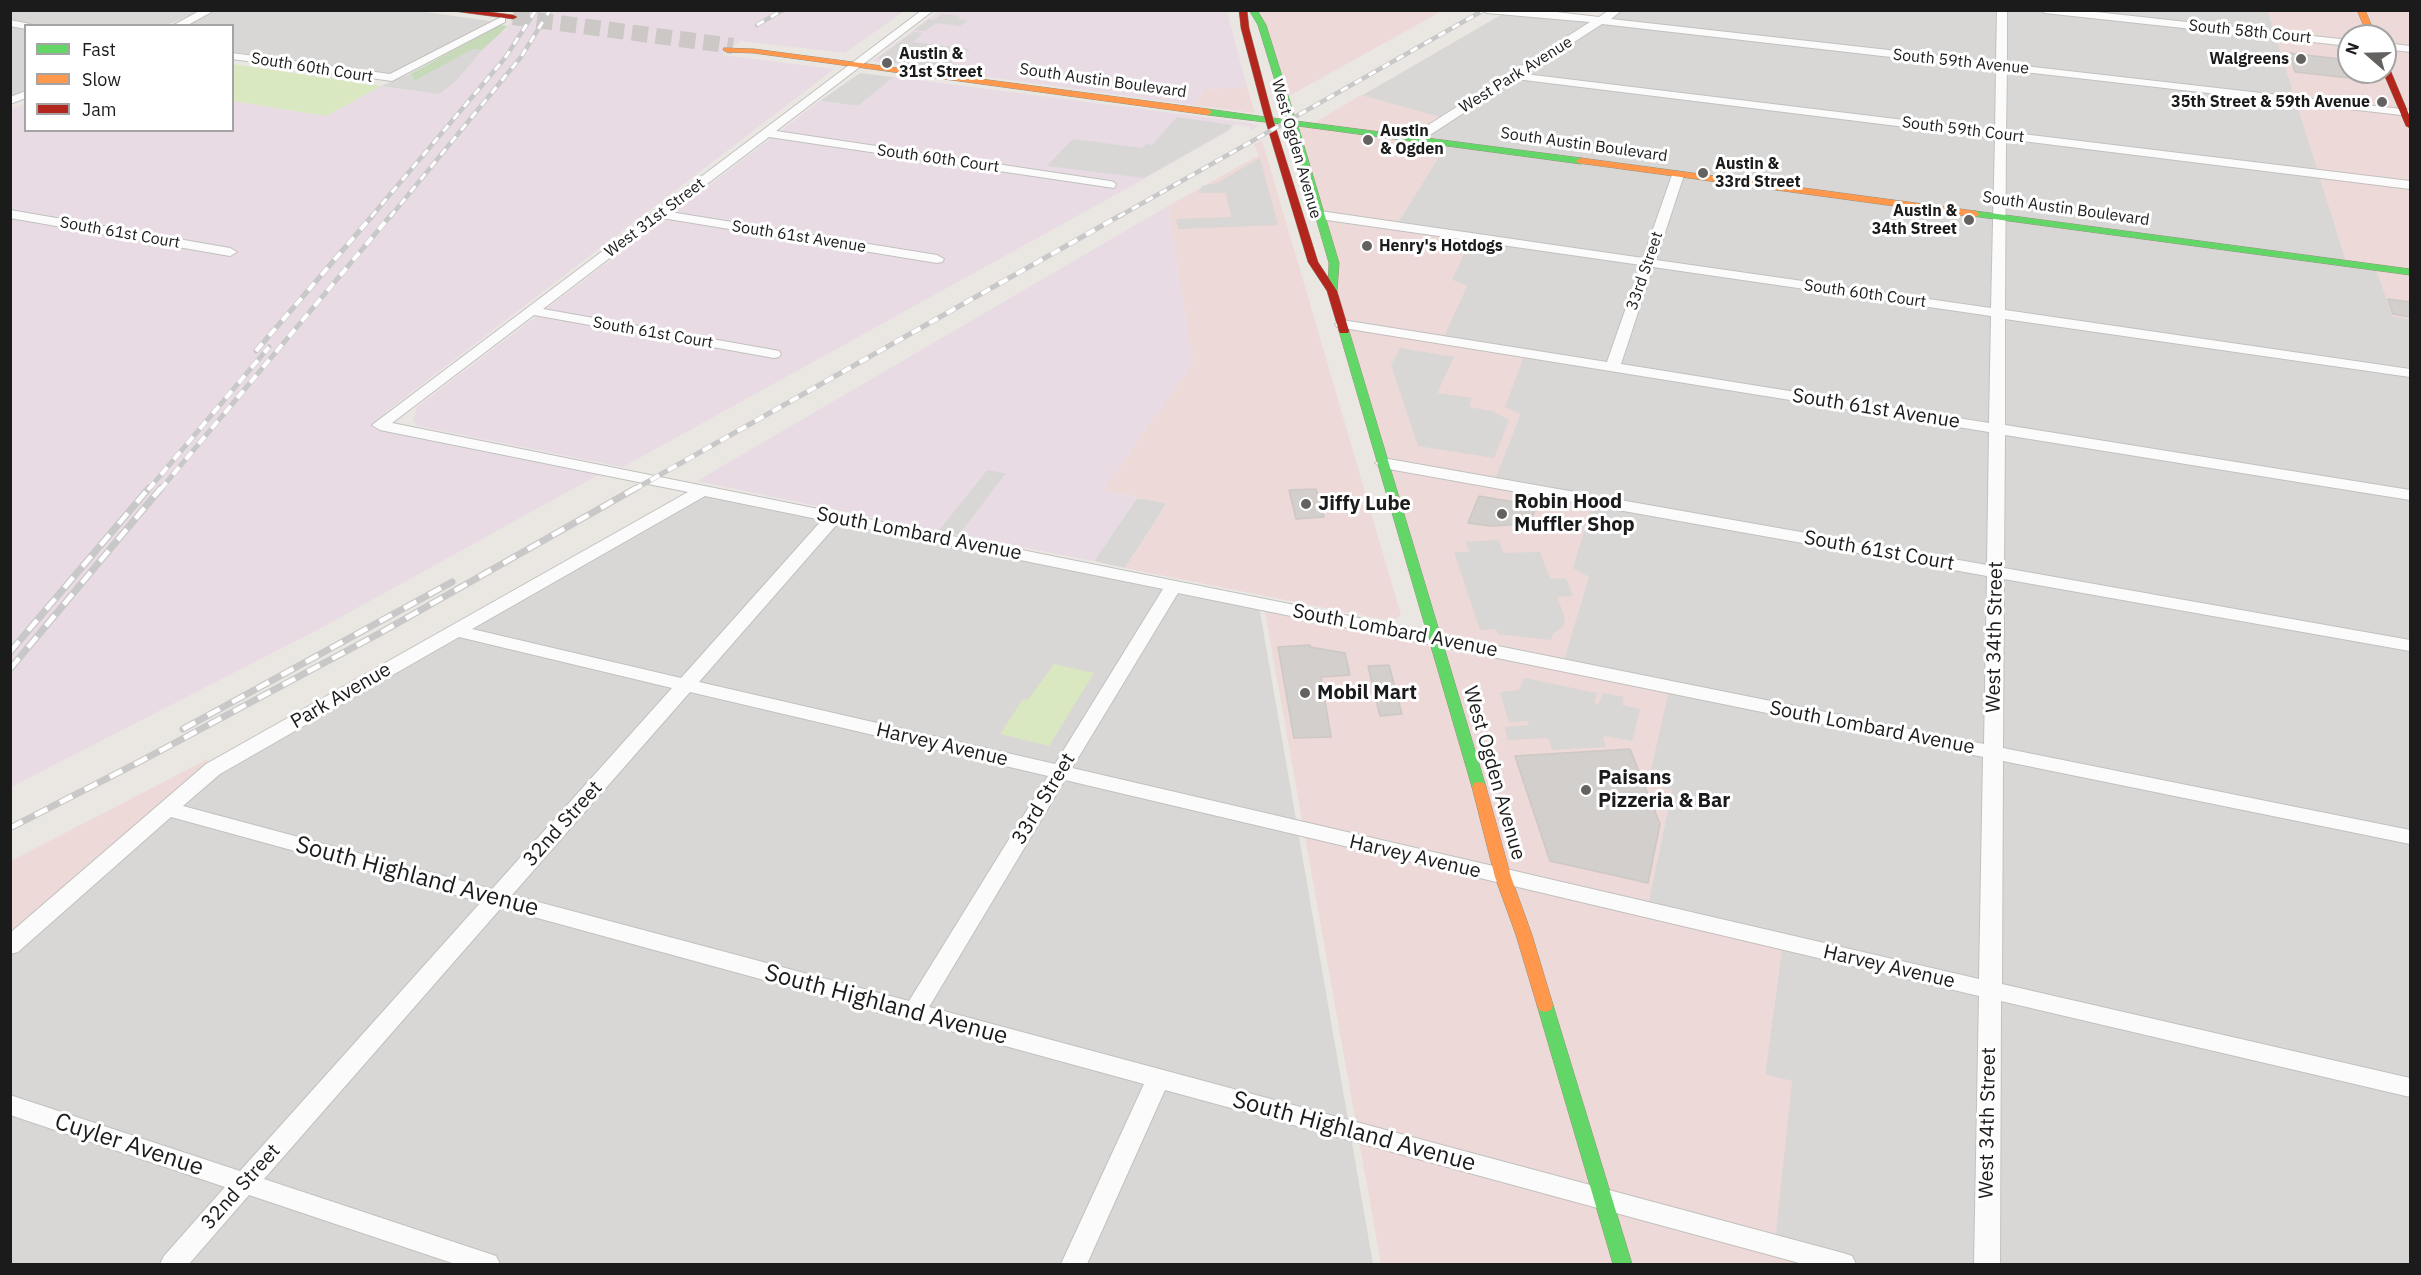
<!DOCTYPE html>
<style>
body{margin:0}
#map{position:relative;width:2421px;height:1275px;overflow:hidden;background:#eae7e3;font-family:"IBM Plex Sans",sans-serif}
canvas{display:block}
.frame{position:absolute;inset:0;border:12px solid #1b1b1b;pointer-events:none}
.legend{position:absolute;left:24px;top:24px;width:210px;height:108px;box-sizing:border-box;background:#fff;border:2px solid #a4a4a4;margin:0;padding:8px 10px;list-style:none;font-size:18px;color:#1b1b1b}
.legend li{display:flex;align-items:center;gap:12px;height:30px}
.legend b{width:30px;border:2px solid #a4a4a4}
.north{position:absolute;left:2337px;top:24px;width:60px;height:60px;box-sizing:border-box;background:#fff;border:2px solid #a4a4a4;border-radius:50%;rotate:290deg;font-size:16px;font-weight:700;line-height:24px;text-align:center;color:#1b1b1b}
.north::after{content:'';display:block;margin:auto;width:21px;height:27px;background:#636261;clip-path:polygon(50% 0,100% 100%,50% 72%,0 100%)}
</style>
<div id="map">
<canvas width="2421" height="1275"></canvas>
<div class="frame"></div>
<ul class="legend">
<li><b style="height:8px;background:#63d668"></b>Fast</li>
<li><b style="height:8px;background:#ff974d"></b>Slow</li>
<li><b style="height:8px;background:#b3261e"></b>Jam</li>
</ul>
<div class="north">N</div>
</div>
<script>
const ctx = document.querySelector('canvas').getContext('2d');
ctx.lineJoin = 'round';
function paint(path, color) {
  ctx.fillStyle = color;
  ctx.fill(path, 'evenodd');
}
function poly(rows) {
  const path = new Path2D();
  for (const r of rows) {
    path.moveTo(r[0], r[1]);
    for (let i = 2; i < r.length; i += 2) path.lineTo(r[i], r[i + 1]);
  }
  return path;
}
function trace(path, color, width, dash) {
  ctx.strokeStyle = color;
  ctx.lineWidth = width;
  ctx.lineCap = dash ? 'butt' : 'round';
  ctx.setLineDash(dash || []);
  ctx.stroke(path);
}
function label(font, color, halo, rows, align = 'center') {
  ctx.font = font + ' "IBM Plex Sans",sans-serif';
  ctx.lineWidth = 6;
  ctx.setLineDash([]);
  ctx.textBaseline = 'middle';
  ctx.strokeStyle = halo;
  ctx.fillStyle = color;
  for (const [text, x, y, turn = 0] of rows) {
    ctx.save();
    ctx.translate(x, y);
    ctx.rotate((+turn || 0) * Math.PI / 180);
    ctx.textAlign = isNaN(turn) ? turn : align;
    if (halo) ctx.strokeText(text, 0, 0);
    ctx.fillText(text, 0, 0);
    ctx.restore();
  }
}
paint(poly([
 [218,10,411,10,490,21,392,76,233,52,232,26,186,26],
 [10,11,200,11,167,25,26,26,25,90,11,97],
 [1620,11,2268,11,2346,261,1420,138],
 [1506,12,1596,22,1443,118,1361,96],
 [860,73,894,77,858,106,820,101],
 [1446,145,2376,269,2393,316,2410,319,2410,834,1563,663,1588,578,1573,569,1494,481,1520,415,1504,408,1443,338,1467,286,1452,280,1397,224],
 [987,470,1007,473,959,535,938,531],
 [703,494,1259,606,1373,1264,11,1264,10,951,215,773],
 [1137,498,1167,503,1125,568,1094,561],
 [1669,689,2410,840,2410,1264,1821,1264,1774,1252,1765,1074,1783,941,1647,909,1672,790,1647,784]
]), '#d9d7d5');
paint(poly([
 [1252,11,1442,11,1289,96],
 [2268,11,2410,11,2410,319,2393,317,2376,269,2346,261],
 [2349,36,2385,36,2385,72,2349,72],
 [1247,87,1255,113,1192,105,1206,89],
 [1361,95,1443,118,1412,138,1312,124],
 [1297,125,1446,145,1397,224,1473,235,1452,280,1467,286,1443,338,1526,351,1505,407,1520,414,1494,481,1594,498,1573,568,1589,577,1563,663,1441,637,1345,321],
 [1262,140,1401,615,1391,621,1125,568,1167,504,1103,490,1193,363,1168,206,1259,155,1254,145],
 [1264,606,1669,689,1648,784,1672,790,1647,909,1783,941,1765,1074,1792,1081,1774,1252,1821,1264,1381,1264],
 [208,759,212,765,11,940,11,861]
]), '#ecd9d8');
paint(poly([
 [516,11,904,11,845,53,741,41,722,55,834,69,387,411,378,427,598,475,321,628,11,787,11,110,25,103,26,130,232,130,233,101,326,116,381,86,410,74,415,81,506,30],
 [939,11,1227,11,1247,87,1206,89,1192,105,872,61],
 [894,77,1250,123,1258,126,1250,131,1250,126,1235,124,1229,131,1144,179,623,467,417,426,413,420,417,407,820,101,858,106],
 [1168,206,1193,363,1103,490,1137,498,1094,561,959,535,1006,473,987,470,938,531,697,481]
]), '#e8dbe4');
paint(poly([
 [232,64,233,64,381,86,326,116,233,101],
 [1054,664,1094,673,1049,746,1000,734,1023,699,1028,700]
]), '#d9e8c0');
paint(poly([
 [500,25,508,26,482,50,473,49,415,81,410,74]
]), '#c6d9b8');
paint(poly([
 [942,14,960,16,958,19,968,20,960,26,936,23,925,31,914,30,929,19,934,20],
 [913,32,923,33,913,42,970,49,947,67,977,72,974,74,939,69,884,61,878,58],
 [473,49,482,50,456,81,439,94,381,86,410,74,415,81],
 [1177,117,1232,125,1228,130,1144,178,1047,166,1073,139,1142,148,1146,144,1152,145],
 [1260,158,1278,225,1178,229,1176,219,1231,217,1226,193,1198,193,1202,186,1217,183],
 [1400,348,1454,357,1437,393,1472,398,1469,407,1492,411,1509,420,1494,458,1418,446,1391,365],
 [1499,540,1503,553,1540,552,1550,579,1566,578,1573,596,1557,597,1565,618,1563,626,1553,634,1551,640,1498,634,1496,629,1480,630,1454,552,1470,552,1466,542],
 [1524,678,1597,693,1594,703,1599,704,1603,693,1624,697,1622,705,1640,709,1632,741,1605,736,1603,738,1606,747,1552,750,1548,738,1508,740,1505,727,1529,725,1528,721,1509,722,1500,692,1519,690],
 [1168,895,1187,900,1176,921,1158,917],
 [1293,967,1317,974,1323,1003,1283,992]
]), '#d8d7d5');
const building = poly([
 [2289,53,2349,60,2349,78,2295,72,2289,53],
 [2388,299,2410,302,2410,317,2393,314,2388,299],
 [1316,489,1324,517,1296,519,1289,490,1316,489],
 [1479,496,1537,506,1529,524,1491,526,1468,523,1479,496],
 [1310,645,1310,647,1345,653,1350,675,1321,677,1331,737,1294,738,1278,647,1310,645],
 [1389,665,1402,714,1380,716,1368,666,1389,665],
 [1630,749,1660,824,1648,883,1550,861,1515,756,1630,749]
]);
paint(building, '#d2cfcc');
trace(building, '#cdc8c4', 1.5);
trace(poly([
 [513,17,733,46]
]), '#cbc8c5', 16, [16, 8]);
const street = poly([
 [201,10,215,10,186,26,172,26,201,10],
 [922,10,934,10,776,131,1110,181,1114,182,1116,185,1114,188,769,137,670,212,937,255,944,259,942,262,937,263,662,218,543,309,774,350,779,351,781,354,779,357,774,358,534,315,392,423,1984,744,1987,576,1383,468,1375,463,1383,458,1987,565,1989,432,1337,327,1335,324,1342,320,1607,362,1641,265,1320,219,1314,215,1320,211,1643,258,1672,175,1678,171,1684,175,1656,260,1991,308,1995,138,1516,79,1419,142,1411,142,1411,136,1590,22,1487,13,1482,10,1539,10,1599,17,1609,10,1622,10,1611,19,1996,62,1997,10,2007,10,2007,64,2410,110,2410,116,2007,70,2006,132,2410,181,2410,189,2006,139,2005,310,2410,369,2410,377,2005,319,2005,425,2410,490,2410,500,2005,435,2004,568,2410,640,2410,651,2004,579,2003,748,2410,830,2410,844,2003,761,2002,984,2410,1078,2410,1097,2001,1001,2000,1264,1974,1264,1979,996,1065,780,929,1007,1843,1253,1852,1256,1856,1264,1803,1264,1165,1090,1087,1264,1061,1264,1144,1084,501,908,264,1179,487,1253,496,1256,500,1264,455,1264,249,1195,189,1264,160,1264,164,1256,225,1187,10,1115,10,1095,240,1171,481,902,171,817,18,952,10,954,10,933,206,764,688,492,380,430,372,425,922,10],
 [1602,24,1996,69,1995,131,1525,74,1602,24],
 [1653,267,1991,316,1989,423,1621,364,1653,267],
 [705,496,822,520,681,678,472,629,705,496],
 [838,523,1163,589,1055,764,699,682,838,523],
 [1178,593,1983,757,1979,979,1072,768,1178,593],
 [459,637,672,688,492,889,183,806,220,774,459,637],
 [690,692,1048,776,909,1001,512,895,690,692],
 [2040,10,2078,10,2349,40,2349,46,2045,13,2040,10],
 [501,17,505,18,505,22,392,81,232,59,232,53,390,74,501,17],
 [10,20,30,24,31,26,26,26,26,29,10,26,10,20],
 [2385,43,2410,46,2410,52,2385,49,2385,43],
 [26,91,26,98,10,104,10,97,26,91],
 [10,210,230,248,237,252,230,256,10,218,10,210]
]);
const fast = poly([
 [1249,10,1257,10,1266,25,1296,121,1581,158,1586,161,1581,164,1298,126,1339,263,1337,291,1336,293,1328,293,1329,263,1289,125,1208,115,1204,112,1208,109,1287,120,1258,25,1249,10],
 [1975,211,2410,269,2410,275,1972,216,1972,212,1975,211],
 [1344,328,1349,331,1486,787,1484,791,1479,792,1474,791,1472,787,1339,331,1344,328],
 [1545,998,1551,1000,1553,1005,1632,1264,1613,1264,1537,1005,1539,1000,1545,998]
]);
const slow = poly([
 [2357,10,2365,10,2376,36,2368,36,2357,10],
 [724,48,754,49,1208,109,1212,112,1208,115,754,53,727,52,723,50,724,48],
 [1581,158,1975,211,1980,214,1975,217,1578,163,1576,161,1581,158],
 [1479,782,1484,783,1486,787,1511,877,1532,935,1553,1005,1551,1010,1545,1012,1539,1010,1537,1005,1516,935,1495,877,1472,787,1474,783,1479,782]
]);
const jam = poly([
 [445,10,474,10,513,15,517,17,513,19,445,10],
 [1239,10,1247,10,1249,28,1273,119,1318,262,1337,291,1349,331,1348,333,1340,333,1339,331,1327,291,1308,262,1265,119,1241,28,1239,10],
 [2385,65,2389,67,2410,117,2410,128,2406,126,2383,72,2385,72,2385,65]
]);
trace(street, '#c2c1bf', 2);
trace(fast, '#93927c', 1);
trace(slow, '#93927c', 1);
trace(jam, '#93927c', 1);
paint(street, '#fcfbfb');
paint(fast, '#63d668');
paint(slow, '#ff974d');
paint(jam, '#b3261e');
const railFar2 = poly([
 [757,25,783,10],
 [371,217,505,58,536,10],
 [390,217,521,57,550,10],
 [1118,217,1484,10]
]);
const railFar1 = poly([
 [256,351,373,215],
 [148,490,269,347],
 [160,490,391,215],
 [633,490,1121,215]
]);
const rail = poly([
 [10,652,149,488],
 [10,669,161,488],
 [183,729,452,582],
 [10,828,141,761,380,633,636,488]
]);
trace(railFar2, '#c9c8c8', 4.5);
trace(railFar1, '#c9c8c8', 5);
trace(rail, '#c9c8c8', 7);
trace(railFar2, '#fff', 3, [8]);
trace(railFar1, '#fff', 4, [10]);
trace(rail, '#fff', 4.5, [14]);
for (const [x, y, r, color] of [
 [2301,59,6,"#636261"],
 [887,63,6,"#636261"],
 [2382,102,6,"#636261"],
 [1368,140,6,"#636261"],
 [1703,173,6,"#636261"],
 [1969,220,6,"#636261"],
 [1367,246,6,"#636261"],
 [1306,504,6,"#636261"],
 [1502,514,6,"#636261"],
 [1305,693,6,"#636261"],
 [1586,790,6,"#636261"]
]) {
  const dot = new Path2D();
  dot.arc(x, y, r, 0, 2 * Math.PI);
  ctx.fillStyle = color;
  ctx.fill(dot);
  trace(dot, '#fff', 2);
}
label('16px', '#1b1b1b', '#fff', [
 ["South 58th Court",2250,32,6],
 ["South 59th Avenue",1961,62,6],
 ["South 60th Court",312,68,9],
 ["West Park Avenue",1516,75,-32],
 ["South Austin Boulevard",1103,81,8],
 ["South 59th Court",1963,130,7],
 ["South Austin Boulevard",1584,145,8],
 ["West Ogden Avenue",1296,149,74],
 ["South 60th Court",938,159,8],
 ["South Austin Boulevard",2066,209,8],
 ["West 31st Street",655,218,-37],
 ["South 61st Court",120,233,10],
 ["South 61st Avenue",799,237,9],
 ["33rd Street",1645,271,-71],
 ["South 60th Court",1865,294,8],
 ["South 61st Court",653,333,10]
]);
label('bold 16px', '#1b1b1b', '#fff', [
 ["Austin &",899,54],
 ["31st Street",899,72],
 ["Walgreens",2289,59,"right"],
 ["35th Street & 59th Avenue",2370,102,"right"],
 ["Austin",1380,131],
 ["& Ogden",1380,149],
 ["Austin &",1715,164],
 ["33rd Street",1715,182],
 ["Austin &",1957,211,"right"],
 ["34th Street",1957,229,"right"],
 ["Henry's Hotdogs",1379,246]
], 'left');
label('20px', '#1b1b1b', '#fff', [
 ["South 61st Avenue",1876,409,9],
 ["South Lombard Avenue",919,534,11],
 ["South 61st Court",1879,551,10],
 ["South Lombard Avenue",1395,631,11],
 ["West 34th Street",1995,637,-89],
 ["Park Avenue",341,696,-30],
 ["South Lombard Avenue",1872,728,11],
 ["Harvey Avenue",942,745,13],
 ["West Ogden Avenue",1494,773,74],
 ["33rd Street",1044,799,-59],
 ["32nd Street",563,824,-48],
 ["Harvey Avenue",1415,857,13],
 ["Harvey Avenue",1889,967,13],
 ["West 34th Street",1988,1123,-89],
 ["32nd Street",241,1187,-48]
]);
label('bold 20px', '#1b1b1b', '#fff', [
 ["Robin Hood",1514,502],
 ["Muffler Shop",1514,525],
 ["Jiffy Lube",1318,504],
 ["Mobil Mart",1317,693],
 ["Paisans",1598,778],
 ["Pizzeria & Bar",1598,801]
], 'left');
label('24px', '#1b1b1b', '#fff', [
 ["South Highland Avenue",417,877,15],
 ["South Highland Avenue",886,1005,15],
 ["South Highland Avenue",1354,1132,15],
 ["Cuyler Avenue",129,1145,18]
]);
</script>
